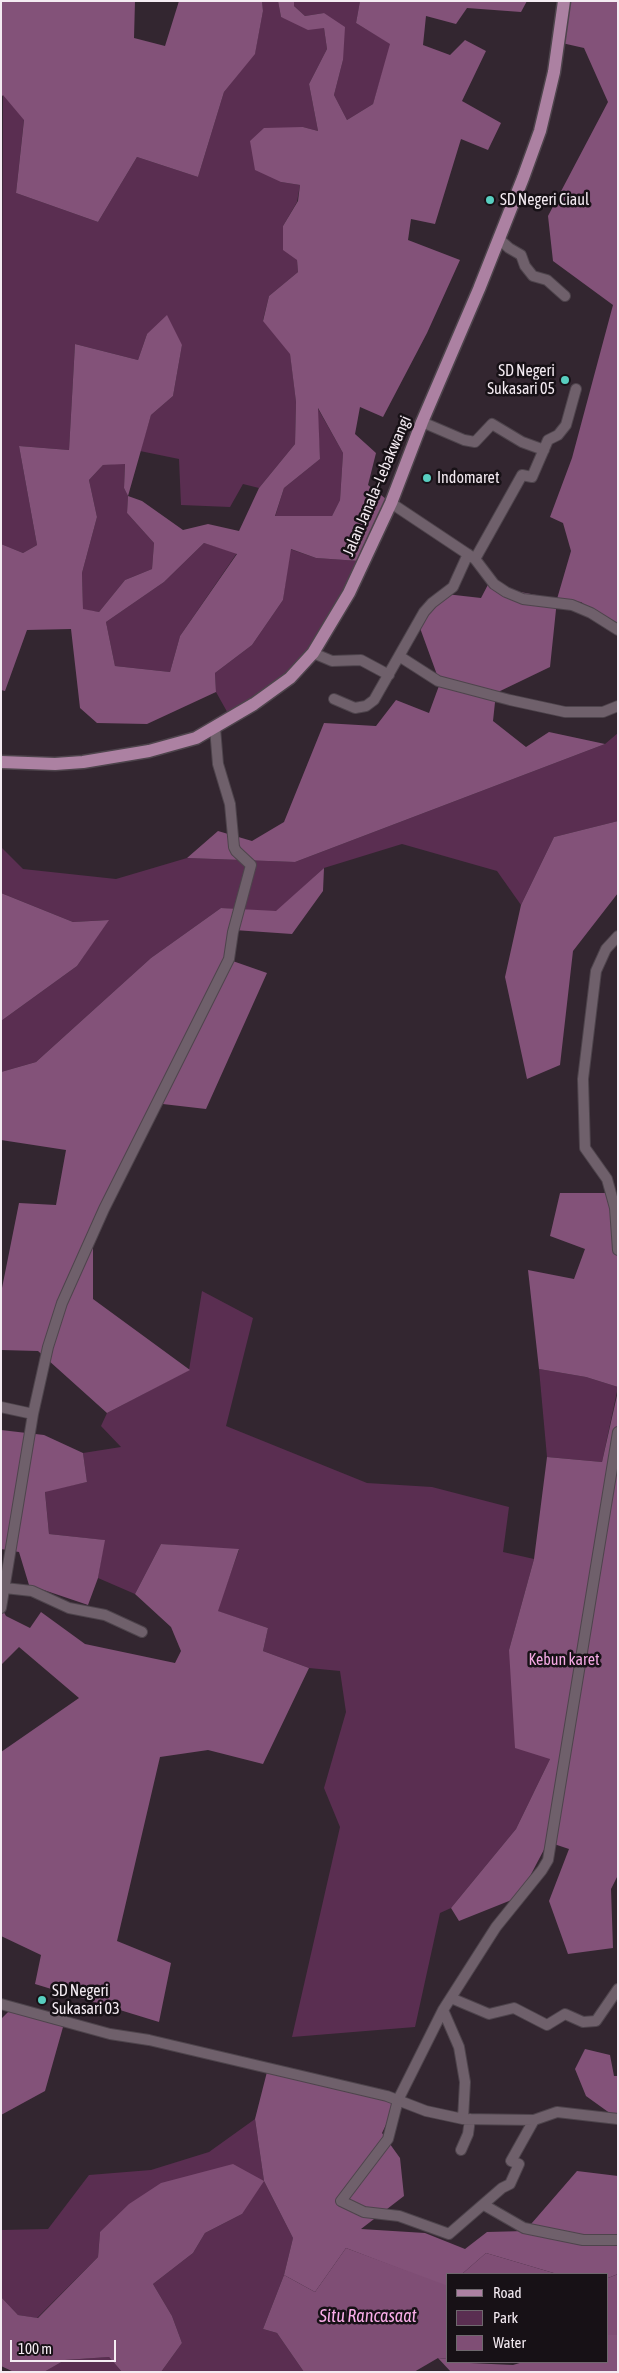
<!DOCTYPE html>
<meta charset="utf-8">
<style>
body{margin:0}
#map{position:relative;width:619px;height:2373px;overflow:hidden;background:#332630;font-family:"Asap Condensed",sans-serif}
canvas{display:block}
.frame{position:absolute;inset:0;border:2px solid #f4ebf2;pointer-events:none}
.legend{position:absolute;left:446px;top:2273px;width:162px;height:90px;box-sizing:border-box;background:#171116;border:1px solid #6f686e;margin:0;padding:6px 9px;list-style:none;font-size:15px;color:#f4ebf2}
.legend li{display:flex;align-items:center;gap:10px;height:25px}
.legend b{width:25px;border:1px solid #6f686e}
.scale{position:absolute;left:10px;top:2340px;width:106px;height:22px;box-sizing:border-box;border:2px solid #f4ebf2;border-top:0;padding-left:6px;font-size:15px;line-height:18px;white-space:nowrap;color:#f4ebf2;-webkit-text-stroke:4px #171116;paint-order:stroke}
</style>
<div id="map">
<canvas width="619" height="2373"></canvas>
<div class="frame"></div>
<ul class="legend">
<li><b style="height:6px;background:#ac81a2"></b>Road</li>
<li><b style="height:14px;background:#5a2e51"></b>Park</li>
<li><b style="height:14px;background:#7f4e75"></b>Water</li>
</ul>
<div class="scale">100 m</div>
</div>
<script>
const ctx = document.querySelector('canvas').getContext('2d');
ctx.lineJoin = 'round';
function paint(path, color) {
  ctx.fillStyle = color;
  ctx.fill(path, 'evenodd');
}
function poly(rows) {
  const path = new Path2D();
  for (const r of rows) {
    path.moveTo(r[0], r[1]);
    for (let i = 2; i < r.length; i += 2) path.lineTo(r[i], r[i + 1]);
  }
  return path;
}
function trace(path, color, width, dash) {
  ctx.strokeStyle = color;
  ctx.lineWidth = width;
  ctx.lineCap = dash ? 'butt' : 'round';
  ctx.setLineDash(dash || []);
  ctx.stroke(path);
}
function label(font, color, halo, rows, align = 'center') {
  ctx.font = font + ' "Asap Condensed",sans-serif';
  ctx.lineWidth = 5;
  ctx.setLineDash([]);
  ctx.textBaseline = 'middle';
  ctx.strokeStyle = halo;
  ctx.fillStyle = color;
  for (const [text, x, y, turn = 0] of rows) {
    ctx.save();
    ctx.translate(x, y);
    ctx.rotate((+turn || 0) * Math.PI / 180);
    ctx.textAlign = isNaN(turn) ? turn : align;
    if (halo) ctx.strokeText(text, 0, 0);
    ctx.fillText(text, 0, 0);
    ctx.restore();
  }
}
paint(poly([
 [262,1,278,1,281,17,324,28,327,49,309,84,318,131,303,127,281,182,300,185,297,202,283,226,297,260,298,272,269,296,263,320,290,353,296,402,295,444,259,488,243,484,230,507,181,505,179,459,140,451,151,415,173,396,182,345,147,334,138,360,75,344,69,450,19,446,37,545,23,553,1,544,3,94,24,119,16,193,98,222,137,157,198,177,224,92,255,53,263,11],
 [294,1,360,1,356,23,391,44,373,104,347,120,334,95,343,60,324,13,305,16,294,6],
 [317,407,343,453,340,500,332,516,275,517,284,488,320,459],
 [125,463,124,488,128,496,127,513,154,543,152,569,125,580,99,612,83,610,82,573,97,517,89,480,103,465],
 [204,543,237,553,180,636,170,672,115,666,106,622,164,582],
 [290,549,316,558,359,561,311,653,272,690,230,717,216,692,215,673,252,645,283,600],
 [618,733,618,821,554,837,521,905,497,871,402,844,324,868,276,912,221,908,151,958,36,1062,1,1072,1,1021,77,966,108,920,73,922,1,893,1,847,23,869,116,879,187,858,295,862,605,744],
 [202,1291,253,1318,226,1426,367,1483,432,1487,509,1507,503,1552,534,1559,509,1650,550,1759,516,1829,451,1908,440,1913,415,2027,292,2037,340,1827,324,1788,346,1712,340,1671,309,1668,263,1651,268,1628,217,1611,239,1550,161,1544,135,1594,98,1578,104,1540,49,1534,45,1491,87,1482,83,1453,121,1447,101,1426,107,1413,189,1370],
 [539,1369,586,1377,618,1387,602,1462,547,1457],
 [255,2119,264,2181,293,2238,284,2275,263,2329,277,2333,304,2372,161,2372,182,2343,172,2316,153,2284,193,2253,205,2233,242,2214,100,2232,98,2257,37,2318,18,2315,1,2297,1,2230,48,2229,89,2175,151,2170,209,2152],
 [109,2357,122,2372,44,2372,65,2360]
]), '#5a2e51');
paint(poly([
 [1,1,135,1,134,38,165,46,179,1,262,1,263,11,255,54,224,92,198,177,137,157,98,222,16,193,24,120,3,95,1,98],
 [278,1,294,1,294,6,305,16,324,13,345,27,343,60,334,95,347,120,373,104,390,44,356,23,360,1,527,1,521,12,467,8,456,24,426,16,423,45,450,55,465,40,486,51,462,101,501,123,488,150,461,139,435,224,411,219,408,240,460,260,427,333,383,417,360,407,355,434,376,453,368,485,390,502,359,561,316,558,291,549,283,600,252,645,215,673,216,692,147,724,97,723,80,708,71,629,27,630,5,691,1,690,1,544,23,553,37,545,19,446,69,450,75,344,138,360,147,334,167,315,182,345,173,396,151,415,128,496,142,501,183,530,208,524,239,531,259,488,295,444,296,402,290,354,263,321,269,296,298,272,297,260,283,250,283,226,298,201,300,185,281,182,255,170,250,141,264,128,303,127,318,131,309,84,327,49,324,28,308,30,281,17],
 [318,408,343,453,340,500,332,516,275,516,284,488,320,459],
 [125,464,124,488,128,496,127,513,154,543,152,569,125,580,99,612,83,609,82,573,97,517,89,480,103,465],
 [204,543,237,554,180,636,170,672,115,666,106,622,164,582],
 [560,1,618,1,618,630,581,602,557,600,550,667,496,693,493,721,526,747,549,732,605,744,295,862,187,858,218,831,252,841,284,822,324,723,376,726,396,700,429,713,440,683,420,628,437,593,481,598,492,577,510,590,557,599,571,551,563,523,550,517,572,458,613,305,553,261,548,216,608,102,584,48,553,41],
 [618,821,618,893,573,951,560,1065,527,1079,505,977,521,905,554,837],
 [324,868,323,891,292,934,234,930,227,959,267,973,206,1109,154,1103,93,1224,93,1299,190,1370,107,1413,38,1351,1,1350,1,1293,19,1203,56,1205,66,1150,1,1140,1,1072,36,1062,151,958,221,908,276,911],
 [1,893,73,922,109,920,77,966,1,1021],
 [560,1193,618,1193,618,1387,586,1377,539,1369,528,1270,574,1279,585,1249,550,1236],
 [618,1391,618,1875,611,1889,613,1948,568,1954,549,1901,569,1849,548,1842,519,1897,459,1921,451,1908,516,1829,550,1759,515,1748,509,1650,534,1559,547,1457,602,1462],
 [1,1430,44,1435,83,1453,87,1482,45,1492,49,1534,105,1540,98,1578,88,1605,29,1585,19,1552,1,1549],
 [161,1544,239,1549,218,1611,268,1628,263,1651,309,1668,263,1764,208,1750,160,1757,117,1941,171,1963,159,2022,35,1984,41,1955,1,1936,1,1752,79,1698,19,1647,1,1665,1,1607,6,1616,30,1628,41,1612,85,1644,175,1663,181,1651,171,1627,135,1594],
 [11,2009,65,2020,45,2091,1,2115,1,2019],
 [585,2049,610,2055,614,2076,618,2076,618,2119,586,2096,575,2069],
 [269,2064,398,2100,382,2133,400,2158,404,2196,361,2229,425,2233,465,2249,487,2232,525,2231,577,2171,618,2176,618,2274,608,2278,608,2274,557,2274,486,2253,462,2274,448,2274,447,2287,346,2248,315,2292,284,2275,293,2238,264,2181,255,2119],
 [608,2335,618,2335,618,2372,451,2372,438,2358,448,2359,448,2362,513,2365,523,2362,608,2362]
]), '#835279');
paint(poly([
 [233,2164,264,2181,242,2214,205,2233,193,2253,153,2284,172,2316,182,2343,161,2372,122,2372,109,2357,65,2360,44,2372,14,2372,1,2366,1,2297,18,2315,38,2318,98,2257,100,2232,129,2204,161,2183],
 [346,2248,448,2286,448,2359,438,2358,414,2372,304,2372,277,2333,263,2329,284,2275,315,2292],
 [486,2253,557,2274,462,2274],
 [618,2274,618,2335,608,2335,608,2278]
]), '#7f4e75');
const minor = poly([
 [499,239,509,248,521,255,525,266,533,276,547,280,565,296],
 [422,422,464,440,475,442,492,424,522,442,544,450],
 [391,503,475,559,494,584,506,592,523,599,572,605,591,613,618,630],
 [475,559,522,475,532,477,548,440,558,435,566,425,576,389],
 [313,653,332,661,361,660,389,675],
 [399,656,438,681,510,700,565,712,603,712,618,706],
 [334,699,355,708,366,706,374,700,424,612,432,603,453,587,468,554],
 [618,936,606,949,596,971,583,1079,585,1148,607,1179,615,1208,618,1250],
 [1,1407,33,1414],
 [5,1588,32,1591,69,1608,105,1615,142,1632],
 [1,1608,33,1414,48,1347,62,1303,104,1209,229,959,233,932,251,865,236,851,234,847,230,804,218,764,215,728],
 [451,1998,489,2014,514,2008,547,2025,565,2014,583,2022,596,2021,618,1989],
 [1,2004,110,2034,149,2040,387,2096,426,2111,463,2119,534,2120,557,2112,618,2119],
 [443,2010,459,2047,465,2082,463,2119],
 [534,2120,511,2161,519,2164,510,2184,502,2188,449,2234,399,2216,364,2212,341,2201,388,2139,398,2100,443,2010,496,1927,542,1870,548,1860,618,1432],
 [461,2150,468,2134,470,2119],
 [484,2205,524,2228,583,2240,618,2240]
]);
const major = poly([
 [1,762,55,764,83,762,149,751,196,738,254,704,290,678,313,653,349,593,391,503,422,422,479,289,523,178,540,131,554,72,564,1]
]);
trace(minor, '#4e444c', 12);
trace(major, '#4e444c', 15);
trace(minor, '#6f606b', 10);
trace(major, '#ac81a2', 12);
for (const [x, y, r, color] of [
 [490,200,5,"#58cec0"],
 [565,380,5,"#58cec0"],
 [427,478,5,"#58cec0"],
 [42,2000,5,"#58cec0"]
]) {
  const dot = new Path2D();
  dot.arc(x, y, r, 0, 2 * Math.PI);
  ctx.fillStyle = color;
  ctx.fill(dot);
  trace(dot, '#171116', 2);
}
label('16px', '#f4ebf2', '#171116', [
 ["SD Negeri Ciaul",500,200],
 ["SD Negeri",555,371,"right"],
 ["Sukasari 05",555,389,"right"],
 ["Indomaret",437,478],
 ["SD Negeri",52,1991],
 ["Sukasari 03",52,2009]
], 'left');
label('16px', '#f4ebf2', '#171116', [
 ["Jalan Janala–Lebakwangi",377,486,-67]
]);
label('16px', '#f4a9e3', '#171116', [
 ["Kebun karet",564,1660]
]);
label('italic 18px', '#faaee9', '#171116', [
 ["Situ Rancasaat",368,2316]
]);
</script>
